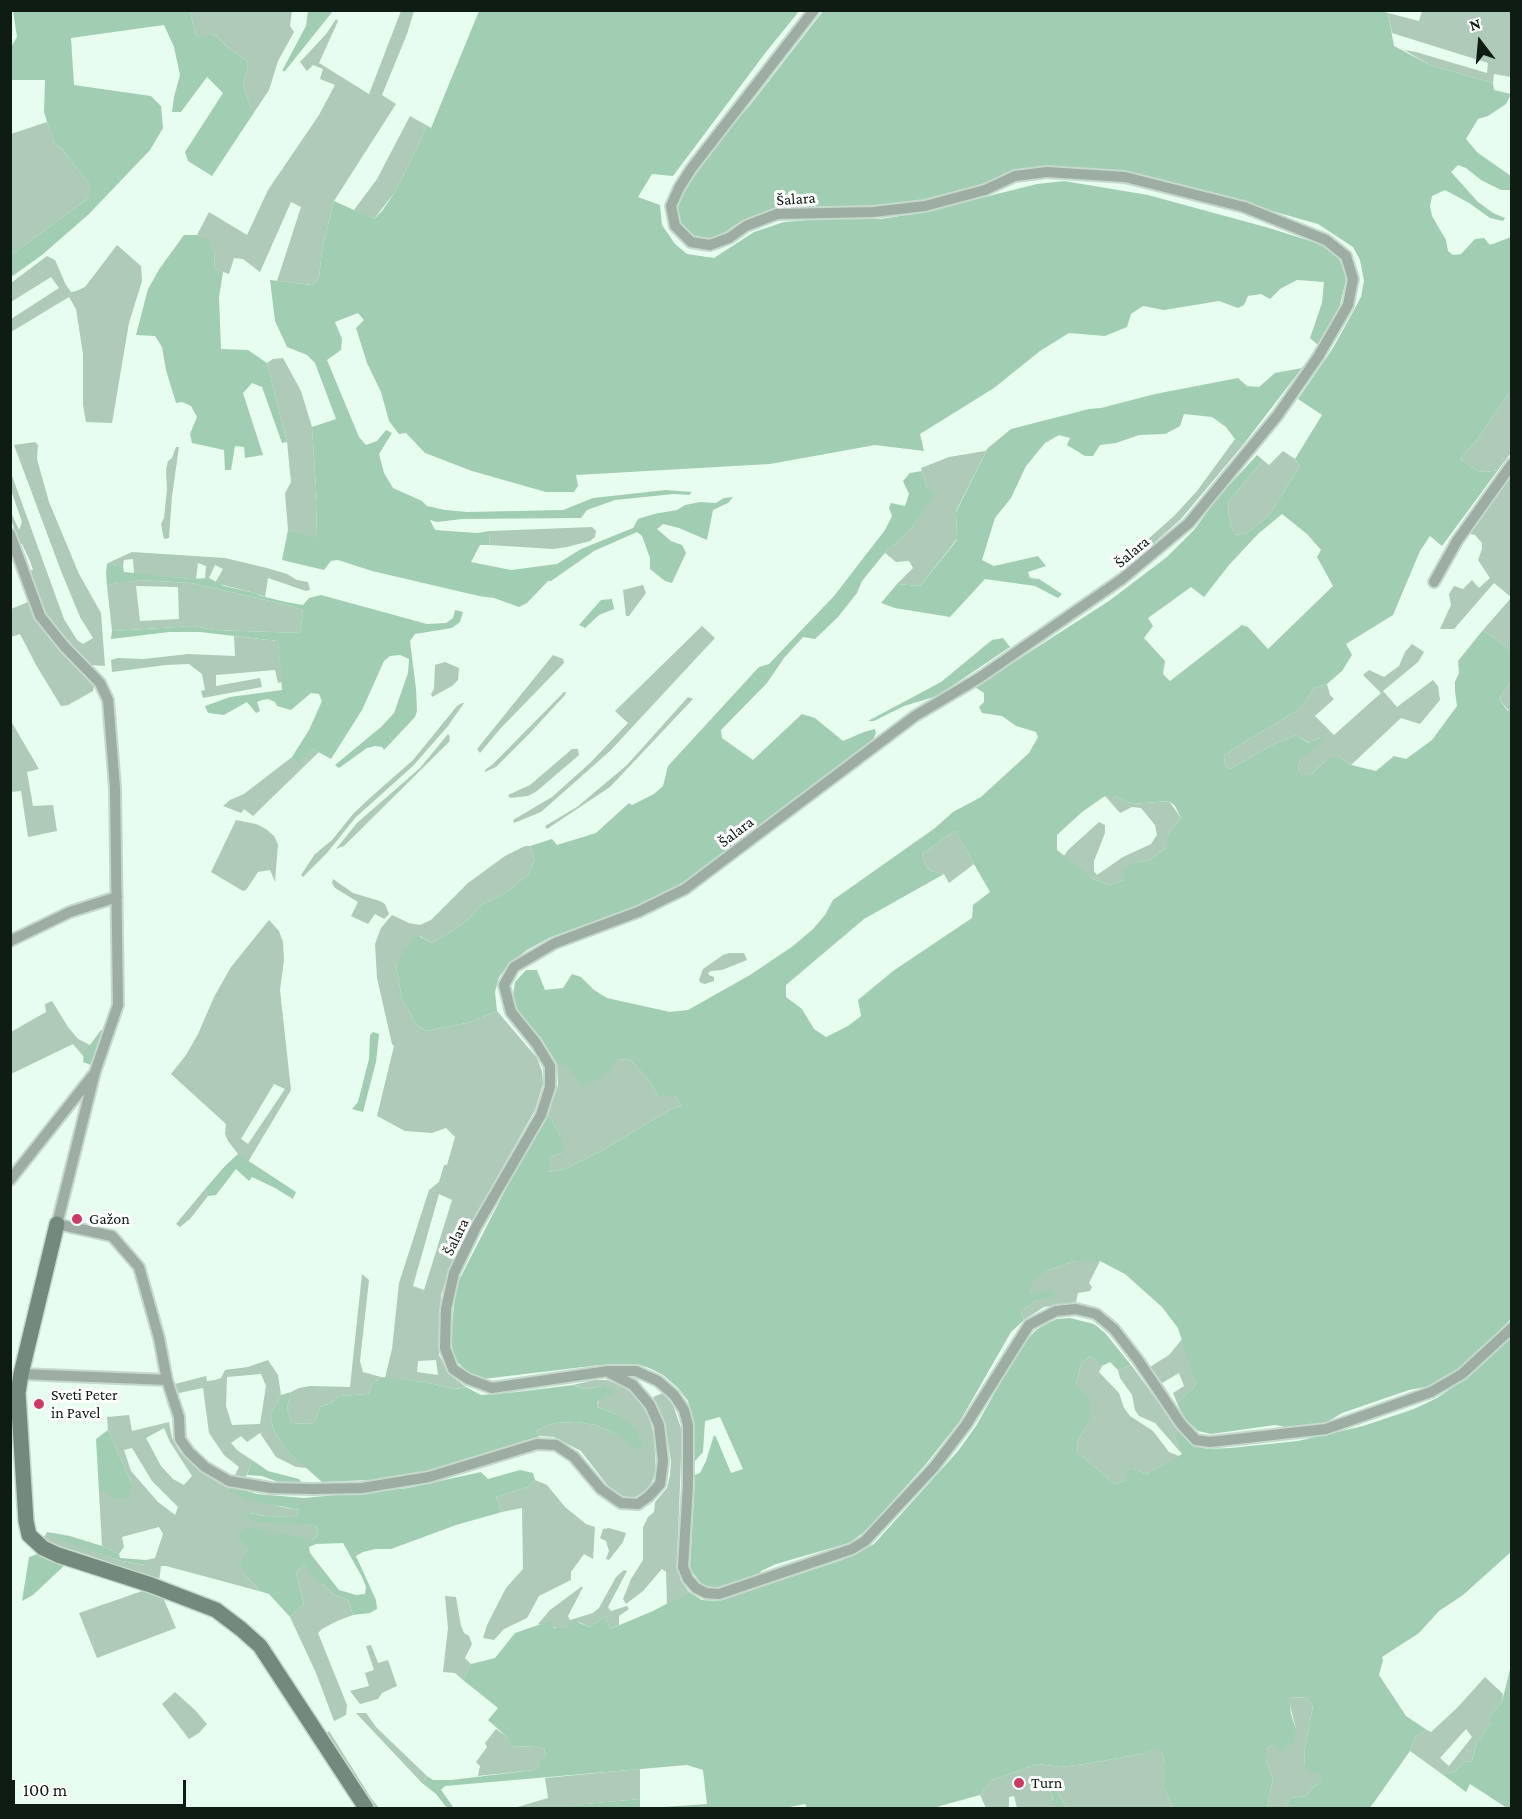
<!DOCTYPE html>
<meta charset="utf-8">
<style>
body{margin:0}
#map{position:relative;width:1522px;height:1819px;overflow:hidden;background:#e7fdef;font-family:"Crimson Pro",serif}
canvas{display:block}
.frame{position:absolute;inset:0;border:12px solid #0e1c14;pointer-events:none}
.north{position:absolute;left:1450px;top:12px;width:60px;height:60px;-webkit-text-stroke:4px #fff;paint-order:stroke;rotate:344deg;font-size:16px;font-weight:700;line-height:24px;text-align:center;color:#0e1c14}
.north::after{content:'';display:block;margin:auto;width:21px;height:27px;background:#0e1c14;clip-path:polygon(50% 0,100% 100%,50% 72%,0 100%)}
.scale{position:absolute;left:12px;top:1780px;width:174px;height:27px;box-sizing:border-box;border:3px solid #0e1c14;border-top:0;padding-left:8px;font-size:18px;line-height:21px;white-space:nowrap;color:#0e1c14;-webkit-text-stroke:4px #fff;paint-order:stroke}
</style>
<div id="map">
<canvas width="1522" height="1819"></canvas>
<div class="frame"></div>
<div class="north">N</div>
<div class="scale">100 m</div>
</div>
<script>
const ctx = document.querySelector('canvas').getContext('2d');
ctx.lineJoin = 'round';
function paint(path, color) {
  ctx.fillStyle = color;
  ctx.fill(path, 'evenodd');
}
function poly(rows) {
  const path = new Path2D();
  for (const r of rows) {
    path.moveTo(r[0], r[1]);
    for (let i = 2; i < r.length; i += 2) path.lineTo(r[i], r[i + 1]);
  }
  return path;
}
function trace(path, color, width, dash) {
  ctx.strokeStyle = color;
  ctx.lineWidth = width;
  ctx.lineCap = dash ? 'butt' : 'round';
  ctx.setLineDash(dash || []);
  ctx.stroke(path);
}
function label(font, color, halo, rows, align = 'center') {
  ctx.font = font + ' "Crimson Pro",serif';
  ctx.lineWidth = 6;
  ctx.setLineDash([]);
  ctx.textBaseline = 'middle';
  ctx.strokeStyle = halo;
  ctx.fillStyle = color;
  for (const [text, x, y, turn = 0] of rows) {
    ctx.save();
    ctx.translate(x, y);
    ctx.rotate((+turn || 0) * Math.PI / 180);
    ctx.textAlign = isNaN(turn) ? turn : align;
    if (halo) ctx.strokeText(text, 0, 0);
    ctx.fillText(text, 0, 0);
    ctx.restore();
  }
}
paint(poly([
 [190,11,292,11,290,26,294,32,278,61,269,90,255,111,250,105,243,85,248,68,247,61,227,47,214,34,200,38,195,33],
 [401,11,414,11,407,34,382,95,396,104,334,201,322,250,319,278,312,285,277,281,301,207,291,202,260,272,243,259,234,258,229,274,214,269,215,254,209,241,197,235,209,212,247,235,268,190,319,115,335,85,320,79,323,69,313,65,307,71,300,62,327,33,336,19,338,21,319,63,369,94],
 [1422,11,1511,11,1511,77,1494,74,1493,83,1430,65,1404,50,1416,52,1487,73,1488,63,1392,33,1388,13,1419,21],
 [410,116,426,125,420,142,395,192,374,219,365,216,354,210,377,179],
 [47,122,55,144,62,149,90,185,90,197,11,255,11,134],
 [117,245,141,266,142,281,129,323,112,423,86,422,83,405,83,354,76,309,69,297,11,332,11,319,59,288,51,277,11,302,11,283,47,256,55,260,66,285,71,292,76,291,85,287],
 [283,358,301,391,312,427,317,503,316,539,288,530,285,493,291,482,287,442,267,363,273,359],
 [1511,390,1511,453,1498,470,1486,472,1477,471,1460,459,1476,441],
 [1235,439,1243,445,1181,519,1125,569,1120,564,1174,516,1197,491],
 [35,442,38,445,37,459,49,502,79,574,101,613,105,666,90,665,57,632,43,610,28,571,33,570,30,561,22,544,20,544,11,520,10,510,19,530,22,522,11,490,11,473,64,619,77,640,83,644,93,638,80,617,61,571,14,445],
 [176,447,179,447,172,496,169,538,164,539,161,524,164,518,167,489,166,469,168,461,172,458],
 [988,448,956,511,957,539,920,586,897,584,913,568,909,561,896,562,885,553,911,529,935,493,927,488,921,468,949,457,985,451],
 [1283,451,1295,459,1300,466,1269,515,1247,533,1236,535,1231,527,1228,510,1229,501,1263,460,1269,465],
 [1511,468,1511,597,1494,583,1454,629,1440,629,1451,605,1449,594,1454,586,1463,589,1472,580,1479,588,1490,578,1478,560,1482,549,1482,543,1475,535,1461,532],
 [592,527,596,531,595,537,590,541,567,547,553,549,489,545,490,531],
 [132,552,225,558,267,568,287,574,297,580,308,582,310,590,306,591,268,578,265,597,255,593,215,583,223,569,215,565,209,578,205,579,206,566,198,563,196,579,191,579,134,574,133,559,124,560,123,566,116,566,110,562],
 [139,580,191,583,292,606,303,611,300,633,215,630,194,626,112,631,107,586,118,582,129,582],
 [136,586,178,587,179,619,140,621],
 [643,585,646,593,629,616,626,616,623,590],
 [1511,598,1511,650,1483,630],
 [28,602,35,616,70,660,94,686,93,691,68,705,61,706,36,665,20,634,11,637,11,609],
 [702,626,715,638,610,751,541,812,514,823,513,820,552,797,590,763,628,723,615,711],
 [234,636,278,641,282,682,278,683,275,670,216,675,216,686,260,678,262,687,203,698,201,691,205,690,202,674,189,664,166,665,112,672,111,660,118,658,144,659,188,654,235,656],
 [1412,644,1424,652,1418,662,1383,691,1397,707,1433,680,1438,686,1440,700,1420,724,1401,718,1351,765,1340,757,1325,761,1311,775,1302,775,1298,768,1300,760,1320,737,1310,743,1296,735,1274,744,1230,769,1225,765,1224,756,1236,747,1300,709,1314,688,1327,684,1330,695,1334,699,1315,716,1334,735,1381,693,1363,675,1369,670,1384,677,1399,666,1405,652],
 [553,655,563,659,564,663,500,729,480,753,477,749],
 [445,662,459,668,458,680,452,686,432,697,431,694,434,689,435,665],
 [1511,681,1511,708,1509,711,1499,699],
 [564,692,566,692,565,695,530,733,496,767,485,772,485,770,493,764],
 [688,697,693,699,610,787,547,829,545,826,577,807,627,765],
 [462,703,464,703,448,726,413,766,356,817,327,853,303,877,301,875,315,854,332,840,353,814,371,797,413,760,457,706],
 [11,721,39,769,27,772,33,806,53,805,57,831,28,837,21,791,11,792],
 [448,734,450,737,449,742,344,846,336,849,357,823,420,768],
 [313,749,319,752,253,816,244,809,241,813,223,806,230,800,244,794,292,757,298,761],
 [572,749,578,749,579,755,537,791,528,796,510,798,508,795,530,785],
 [1105,796,1115,796,1132,804,1169,801,1181,818,1167,835,1167,847,1150,860,1134,863,1123,880,1110,885,1093,879,1075,866,1064,856,1068,850,1099,822,1105,825,1105,833,1094,861,1094,871,1097,875,1123,857,1151,844,1157,835,1155,825,1141,808,1132,807,1120,813],
 [236,820,256,824,266,829,274,836,278,844,275,882,270,870,258,872,246,890,243,891,211,872],
 [955,831,974,864,949,883,944,874,931,871,926,866,922,854],
 [525,846,530,846,535,860,528,874,506,893,481,905,470,918,454,930,432,943,420,936,396,965,402,999,417,1025,426,1031,471,1022,497,1011,537,1058,542,1071,543,1084,535,1110,459,1245,441,1295,439,1355,449,1374,466,1387,455,1389,425,1382,385,1378,392,1349,399,1283,429,1190,439,1182,444,1165,447,1165,455,1137,446,1128,432,1133,405,1131,377,1116,394,1046,392,1044,377,978,375,944,381,928,392,915,409,923,420,925,431,920,468,883,505,856],
 [439,1194,452,1200,424,1290,413,1286],
 [436,1360,438,1375,417,1372,418,1361],
 [333,879,353,893,380,901,385,904,389,914,384,919,375,914,368,924,351,916,358,902,335,888,332,883],
 [269,920,279,931,283,942,284,960,280,990,291,1090,248,1162,238,1154,228,1141,225,1134,226,1124,171,1074,186,1055,198,1034,214,997,231,967],
 [274,1084,285,1089,248,1144,241,1139],
 [729,953,744,953,747,960,722,970,711,971,708,973,709,975,714,977,714,981,705,984,701,983,699,980,703,969,723,955],
 [52,1001,68,1027,78,1039,90,1045,84,1057,73,1044,11,1074,11,1032,46,1012,45,1004],
 [629,1059,649,1080,658,1096,675,1096,681,1106,671,1109,603,1150,565,1169,548,1172,551,1157,563,1152,559,1133,548,1114,558,1085,557,1064],
 [205,1189,208,1196,190,1219,180,1227,176,1224],
 [1074,1261,1100,1261,1089,1283,1092,1287,1090,1291,1078,1293,1076,1302,1044,1307,1024,1320,1021,1311,1037,1300,1030,1295,1031,1281,1049,1270],
 [362,1274,369,1280,360,1361,363,1372,381,1377,372,1384,368,1394,339,1396,331,1403,320,1407,315,1421,311,1424,292,1423,287,1408,291,1392,299,1388,310,1386,350,1387],
 [1183,1338,1196,1385,1177,1403,1173,1393,1184,1386,1179,1373,1162,1383,1150,1367,1169,1355],
 [1090,1356,1102,1366,1099,1372,1119,1393,1124,1408,1130,1416,1153,1431,1169,1452,1179,1456,1147,1474,1134,1469,1127,1480,1115,1484,1077,1452,1078,1439,1089,1423,1076,1384,1081,1364],
 [268,1360,278,1375,281,1395,270,1415,274,1431,286,1450,307,1468,296,1467,276,1457,260,1433,247,1442,241,1436,231,1443,238,1451,252,1460,245,1480,234,1477,239,1467,224,1455,209,1433,203,1388,174,1394,175,1384,206,1376,207,1381,215,1380,221,1378,225,1370,248,1367],
 [261,1374,266,1386,260,1424,232,1425,226,1406,227,1377],
 [1131,1365,1179,1430,1174,1436,1182,1454,1155,1423,1139,1416,1135,1410,1132,1395,1120,1378,1118,1370],
 [594,1380,607,1380,623,1386,639,1397,648,1412,654,1436,656,1472,651,1484,643,1493,631,1499,619,1495,608,1486,581,1451,554,1437,540,1436,536,1431,554,1423,576,1422,596,1425,616,1434,618,1415,597,1407,603,1386,584,1389,573,1385],
 [663,1393,673,1405,682,1431,677,1565,681,1581,689,1592,667,1604,666,1572,662,1569,643,1591,626,1604,623,1599,631,1579,643,1560,643,1527,648,1517,654,1512,655,1502,667,1488,670,1475,671,1461,665,1424,653,1397],
 [129,1415,132,1431,169,1422,172,1438,180,1452,194,1464,229,1485,227,1490,282,1507,299,1510,296,1517,265,1516,250,1513,246,1517,316,1525,318,1535,312,1540,248,1549,241,1562,245,1575,257,1587,259,1591,166,1566,161,1566,159,1581,94,1557,56,1545,43,1538,46,1534,121,1561,144,1565,146,1560,155,1558,163,1534,159,1527,122,1537,124,1547,119,1554,102,1546,99,1492,108,1492,132,1485,108,1430,107,1417],
 [164,1428,170,1442,192,1476,184,1485,173,1479,161,1466,146,1438],
 [132,1448,152,1481,178,1507,175,1515,158,1502,131,1471,124,1450],
 [535,1480,547,1485,565,1507,586,1524,595,1527,593,1559,584,1554,571,1572,571,1580,539,1596,527,1618,504,1629,494,1640,483,1638,487,1625,506,1588,523,1569,522,1508,502,1512,496,1497,528,1487],
 [609,1528,626,1533,623,1542,609,1560,606,1559,609,1551,606,1541,600,1538,603,1529],
 [304,1565,333,1594,348,1600,353,1615,337,1621,322,1629,318,1633,347,1705,346,1715,334,1721,316,1673,290,1617,304,1604,296,1573],
 [624,1570,627,1571,608,1607,611,1611,627,1606,629,1609,619,1616,619,1625,610,1629,606,1616,589,1627,579,1622,562,1629,538,1624,550,1610,581,1587,583,1587,568,1616,570,1620,593,1613,599,1608,616,1577],
 [148,1589,162,1595,176,1628,97,1658,79,1613],
 [445,1596,456,1597,461,1626,464,1633,469,1636,472,1644,465,1658,471,1664,463,1680,455,1673,443,1672,448,1628],
 [371,1645,378,1663,388,1660,397,1686,382,1693,378,1699,360,1704,350,1691,369,1686,365,1673,374,1670,366,1646],
 [1485,1677,1503,1694,1502,1702,1491,1715,1491,1723,1477,1742,1472,1761,1465,1762,1454,1772,1442,1774,1410,1751,1416,1736,1427,1730,1431,1732,1457,1708],
 [1466,1729,1472,1737,1449,1766,1440,1758],
 [175,1692,195,1710,207,1724,199,1733,189,1739,162,1704],
 [1288,1697,1307,1698,1313,1706,1305,1748,1304,1767,1321,1772,1321,1782,1313,1787,1306,1796,1290,1798,1285,1808,1267,1808,1273,1779,1266,1761,1266,1749,1296,1729],
 [356,1713,366,1713,376,1727,427,1776,422,1783],
 [496,1729,506,1736,511,1746,537,1747,544,1749,546,1756,539,1767,534,1770,478,1776,480,1766,476,1762,487,1747,485,1743],
 [329,1731,371,1798,379,1808,373,1808,325,1734],
 [1158,1747,1162,1752,1165,1764,1165,1790,1173,1808,1067,1808,1058,1793,1056,1785,1044,1781,1052,1794,1052,1799,1060,1808,1017,1808,1014,1796,1009,1797,1009,1808,986,1808,980,1795,992,1780,1037,1764,1061,1767,1085,1764,1142,1754],
 [640,1769,640,1799,575,1805,572,1808,514,1808,548,1798,545,1778]
]), '#adcbb8');
paint(poly([
 [800,10,766,52,673,176,652,174,638,197,660,205,662,225,675,244,687,254,714,258,754,232,784,222,835,218,881,219,925,212,1037,184,1064,181,1148,195,1269,228,1323,245,1339,259,1344,269,1346,280,1339,309,1328,328,1318,345,1310,338,1322,303,1324,282,1297,280,1280,289,1270,299,1261,294,1248,296,1244,305,1238,308,1219,301,1164,310,1143,306,1131,314,1127,327,1105,336,1069,333,1040,351,994,388,920,434,924,451,875,445,770,464,576,475,578,486,574,492,546,492,472,471,425,453,406,433,399,434,389,421,381,392,367,363,356,328,364,320,358,313,335,322,342,339,341,350,327,360,359,437,366,445,377,441,386,430,392,433,379,454,384,473,393,488,422,501,427,506,445,510,467,512,563,510,593,498,666,490,692,492,689,495,674,494,615,500,587,510,581,518,462,519,437,522,430,520,435,530,477,533,490,531,489,545,480,545,471,562,511,570,557,564,581,549,633,528,638,519,654,514,677,510,685,505,700,502,716,503,724,498,733,497,728,503,713,510,707,540,679,528,663,524,657,529,671,541,682,545,686,553,672,583,665,581,650,569,650,558,642,536,637,532,594,551,551,581,548,581,527,603,519,607,494,598,479,596,372,571,338,560,331,561,324,570,282,560,288,530,316,538,317,503,312,427,336,419,315,363,307,355,287,347,275,321,270,280,312,285,319,278,322,250,334,201,374,219,382,211,395,192,420,142,426,125,431,128,479,11],
 [13,11,190,11,195,33,199,37,214,34,227,47,247,61,248,68,243,85,250,105,255,111,212,176,188,161,185,152,223,93,207,77,181,112,172,112,174,97,180,75,174,47,164,25,71,38,74,85,151,96,161,106,163,128,150,150,89,214,42,255,11,277,11,255,90,197,90,185,62,149,55,144,50,131,44,112,45,80,11,80,11,47,17,37],
 [308,11,333,11,285,71,282,71,306,26],
 [823,11,1382,11,1388,13,1394,46,1430,65,1493,83,1494,90,1511,94,1506,104,1488,116,1478,119,1466,139,1478,153,1511,176,1511,190,1501,190,1481,180,1466,168,1458,165,1451,172,1478,202,1493,213,1505,218,1503,221,1490,218,1469,203,1445,190,1432,196,1430,206,1432,216,1446,240,1448,251,1453,255,1461,254,1475,239,1484,238,1490,245,1511,237,1511,390,1476,441,1460,459,1477,471,1486,472,1498,470,1442,546,1430,536,1420,551,1393,615,1346,644,1352,655,1342,671,1327,684,1314,688,1300,709,1236,747,1224,756,1225,765,1230,769,1274,744,1296,735,1309,743,1321,737,1324,739,1300,760,1298,768,1302,775,1311,775,1325,761,1335,757,1340,757,1351,765,1376,771,1394,756,1406,759,1432,740,1457,706,1455,691,1455,682,1459,673,1458,661,1483,630,1511,650,1511,681,1499,699,1508,711,1512,708,1511,1319,1463,1367,1446,1379,1431,1386,1409,1390,1342,1413,1324,1424,1290,1428,1275,1425,1211,1434,1198,1431,1184,1418,1177,1403,1196,1385,1178,1328,1162,1307,1125,1274,1100,1261,1074,1261,1049,1270,1032,1281,1030,1294,1053,1290,1056,1296,1037,1300,1021,1311,1024,1320,1011,1332,960,1421,926,1464,867,1530,849,1543,776,1564,761,1571,759,1575,722,1589,712,1589,703,1586,690,1569,695,1475,700,1473,706,1461,714,1435,716,1437,731,1473,743,1469,720,1417,705,1421,703,1452,695,1461,694,1421,688,1401,678,1388,663,1375,649,1368,637,1364,600,1365,483,1379,469,1374,453,1357,450,1344,456,1286,514,1173,548,1114,559,1133,564,1148,563,1152,551,1157,549,1172,565,1169,603,1150,671,1109,681,1106,675,1096,658,1096,649,1080,629,1059,616,1060,608,1074,582,1086,567,1065,557,1064,541,1038,518,1012,513,996,515,982,526,970,537,970,545,990,563,988,572,974,581,977,594,990,607,998,670,1012,688,1010,750,975,793,946,813,929,825,915,833,900,935,828,953,812,981,797,1029,753,1038,737,1036,732,1016,726,1002,716,982,713,979,707,984,702,984,693,975,687,1109,601,1167,557,1194,530,1218,497,1257,455,1263,460,1229,501,1228,510,1231,527,1236,535,1247,533,1269,515,1300,466,1295,459,1322,415,1298,399,1333,348,1354,310,1361,297,1364,281,1360,260,1353,247,1318,224,1247,204,1070,168,919,201,859,207,794,207,762,214,735,225,715,240,702,244,678,227,674,212,681,195,726,132,750,105],
 [1282,514,1307,534,1321,550,1317,557,1333,586,1268,649,1248,627,1242,625,1170,681,1163,674,1165,661,1144,638,1153,626,1148,618,1191,587,1204,597,1229,565,1258,534],
 [1105,796,1115,796,1132,804,1169,801,1175,806,1181,818,1167,835,1167,847,1150,860,1134,863,1124,869,1123,880,1110,885,1093,879,1057,850,1057,835,1082,812],
 [955,831,990,892,973,905,972,918,893,971,858,1000,861,1016,848,1026,826,1037,814,1029,802,1009,786,997,786,985,864,919,944,874,931,871,926,866,922,854],
 [184,235,197,235,209,240,215,254,214,269,223,272,219,297,221,349,248,350,267,363,287,442,282,443,262,387,252,383,243,393,263,455,245,458,244,447,235,446,231,470,225,470,224,450,192,443,190,434,197,417,191,406,182,402,176,403,166,370,162,347,155,336,136,335,148,289,160,268],
 [1302,368,1243,445,1235,439,1226,427,1212,417,1184,414,1180,426,1165,434,1139,435,1116,443,1100,445,1093,456,1085,456,1067,445,1070,438,1059,435,1045,443,1026,466,1011,498,995,518,982,560,994,566,1038,556,1046,566,1028,572,1030,578,1039,579,1062,594,1058,598,1035,586,985,579,950,617,895,608,881,603,897,584,920,586,957,540,956,512,988,448,1011,429,1089,409,1101,408,1155,394,1238,378,1247,386,1259,387,1275,373],
 [922,471,927,488,936,493,911,529,884,554,862,581,857,593,838,617,815,639,803,637,784,658,767,683,721,730,722,738,753,760,802,714,815,718,843,741,864,732,875,729,876,733,873,740,842,766,817,782,775,816,719,856,691,879,666,893,629,909,551,937,527,950,509,964,499,977,495,992,497,1011,471,1022,426,1031,417,1025,402,999,396,965,414,938,419,936,432,943,454,930,470,918,481,905,506,893,528,874,535,860,530,846,552,839,557,845,596,833,629,803,632,805,654,794,663,786,668,766,759,667,769,664,834,596,885,530,892,516,889,508,891,503,905,506,909,494,903,481,910,473],
 [110,562,116,566,123,566,124,572,191,579,209,578,224,586,255,593,261,596,286,602,303,605,309,598,321,595,427,624,446,623,453,618,455,610,463,612,460,622,452,628,415,634,410,641,416,689,417,711,415,717,384,750,382,747,375,746,367,748,339,768,335,765,381,727,394,713,408,673,409,659,400,655,390,656,384,661,362,710,331,759,313,749,298,762,292,757,309,730,322,701,319,694,311,693,291,710,277,706,275,702,268,699,262,700,257,702,260,711,256,713,247,702,224,715,208,713,205,706,230,697,282,690,278,641,200,632,169,632,111,639,112,631,194,626,215,630,300,633,303,611,292,606,191,583,139,580,129,582,118,582,107,586,106,573,107,564],
 [612,599,614,609,599,615,585,628,579,625,601,600],
 [1003,638,1010,647,937,696,904,706,874,721,868,721,941,682,992,640],
 [101,1030,104,1032,97,1059,91,1065,83,1062,84,1053],
 [373,1032,379,1034,376,1062,363,1112,352,1109,358,1102,369,1059,370,1035],
 [238,1154,296,1192,293,1199,275,1188,252,1177,249,1181,236,1169,216,1195,208,1196,205,1189,225,1166],
 [1070,1318,1094,1324,1105,1333,1131,1365,1118,1370,1110,1362,1102,1366,1090,1356,1081,1364,1076,1384,1089,1399,1090,1414,1089,1423,1078,1439,1077,1452,1115,1484,1127,1480,1127,1470,1134,1469,1147,1474,1182,1454,1174,1436,1179,1430,1185,1438,1196,1446,1208,1449,1230,1448,1298,1441,1363,1426,1414,1409,1437,1398,1463,1380,1490,1357,1511,1335,1511,1552,1463,1595,1439,1611,1419,1633,1382,1657,1383,1660,1379,1675,1406,1716,1427,1730,1416,1736,1410,1751,1370,1808,1285,1808,1290,1798,1306,1796,1313,1787,1321,1782,1320,1772,1310,1773,1304,1767,1305,1748,1313,1706,1307,1698,1289,1697,1291,1714,1296,1729,1294,1742,1281,1751,1272,1745,1266,1749,1266,1761,1273,1779,1267,1808,1173,1808,1165,1790,1165,1764,1162,1752,1157,1748,1142,1754,1085,1764,1061,1767,1037,1764,992,1780,980,1795,933,1808,807,1808,805,1804,785,1808,649,1808,707,1804,703,1770,687,1765,445,1786,441,1790,454,1808,447,1808,436,1794,422,1783,427,1776,433,1780,451,1780,534,1770,539,1767,540,1761,546,1756,544,1749,537,1747,511,1746,506,1736,488,1720,498,1708,463,1680,471,1664,495,1658,515,1633,550,1621,554,1628,565,1628,575,1621,589,1627,606,1616,610,1629,653,1611,689,1592,702,1600,718,1601,842,1560,874,1544,958,1451,976,1426,1021,1346,1036,1330,1046,1324,1057,1319],
 [381,1377,425,1382,455,1389,466,1387,481,1395,517,1392,573,1385,584,1389,603,1386,611,1389,612,1394,598,1401,597,1407,618,1415,636,1429,643,1448,635,1449,616,1434,596,1425,576,1422,554,1423,536,1431,540,1436,463,1463,414,1474,370,1480,322,1482,286,1450,274,1431,270,1415,281,1395,291,1392,287,1408,292,1423,311,1424,315,1421,320,1407,331,1403,339,1396,368,1394,372,1384],
 [108,1430,132,1485,129,1497,112,1498,108,1492,99,1492,96,1439],
 [252,1460,268,1471,299,1479,301,1482,281,1483,262,1476,247,1475],
 [520,1470,533,1473,535,1480,528,1487,496,1497,502,1512,456,1525,391,1549,375,1549,363,1552,356,1556,376,1600,377,1609,370,1613,353,1615,348,1600,333,1594,323,1584,315,1579,304,1565,296,1573,304,1604,290,1617,269,1594,259,1591,257,1587,245,1575,240,1562,248,1549,238,1536,248,1527,312,1540,318,1535,316,1525,257,1522,246,1517,249,1513,265,1516,296,1517,299,1510,246,1499,227,1490,229,1485,257,1494,304,1498,408,1488,481,1472,488,1479],
 [343,1543,362,1577,366,1587,365,1594,356,1595,339,1590,310,1553,309,1547,316,1544],
 [47,1532,70,1536,102,1546,119,1554,120,1558,146,1560,145,1565,121,1561,55,1538,46,1534],
 [40,1553,67,1563,33,1595,22,1601,29,1557],
 [1511,1665,1512,1808,1507,1808,1470,1784,1466,1792,1442,1774,1454,1772,1465,1762,1472,1761,1477,1742,1491,1723,1491,1715,1502,1702],
 [1049,1778,1056,1785,1058,1793,1067,1808,1060,1808,1053,1804,1052,1794,1044,1781],
 [640,1799,640,1808,572,1808,574,1805]
]), '#a1ceb2');
const street = poly([
 [814,10,691,169,679,188,671,206,675,226,691,242,710,245,729,238,746,226,777,214,873,212,925,206,985,190,1015,176,1047,172,1125,177,1244,207,1326,240,1346,256,1353,279,1348,305,1318,357,1277,416,1189,523,1122,579,979,678,915,716,685,889,638,912,555,943,514,967,504,985,511,1012,536,1043,550,1066,550,1087,541,1115,476,1227,454,1273,446,1309,445,1348,453,1369,468,1379,492,1388,608,1371,636,1371,658,1381,674,1395,684,1410,688,1425,688,1485,683,1567,688,1579,696,1588,706,1593,719,1594,852,1549,865,1541,934,1467,966,1425,1029,1325,1056,1311,1076,1309,1096,1314,1114,1329,1138,1360,1181,1424,1196,1440,1210,1442,1326,1429,1431,1392,1462,1374,1512,1328],
 [10,534,40,616,64,646,100,683,108,700,109,712,115,788,118,1005,95,1072,57,1224,112,1236,139,1267,159,1338,167,1380,179,1417,180,1439,189,1452,205,1467,229,1481,271,1488,313,1489,362,1488,429,1477,537,1444,556,1445,574,1457,601,1489,621,1503,638,1504,649,1496,660,1484,663,1461,659,1425,650,1405,633,1385,610,1373],
 [1434,582,1457,541,1512,464],
 [10,941,70,912,117,897],
 [10,1180,93,1075],
 [21,1374,167,1380]
]);
const secondary = poly([
 [57,1224,21,1374,18,1393,26,1521,29,1535,43,1548,58,1555,151,1585,216,1610,241,1629,260,1646,366,1808]
]);
trace(street, '#c4d9cc', 14);
trace(secondary, '#c4d9cc', 18);
trace(street, '#9eada3', 10);
trace(secondary, '#73897b', 15);
for (const [x, y, r, color] of [
 [77,1219,6,"#ca3b65"],
 [39,1404,6,"#ca3b65"],
 [1019,1783,6,"#ca3b65"]
]) {
  const dot = new Path2D();
  dot.arc(x, y, r, 0, 2 * Math.PI);
  ctx.fillStyle = color;
  ctx.fill(dot);
  trace(dot, '#fff', 2);
}
label('16px', '#0e1c14', '#fff', [
 ["Šalara",796,199,-4],
 ["Šalara",1132,552,-40],
 ["Šalara",736,832,-37],
 ["Šalara",456,1237,-64]
]);
label('16px', '#0e1c14', '#fff', [
 ["Gažon",89,1219],
 ["Sveti Peter",51,1395],
 ["in Pavel",51,1413],
 ["Turn",1031,1783]
], 'left');
</script>
